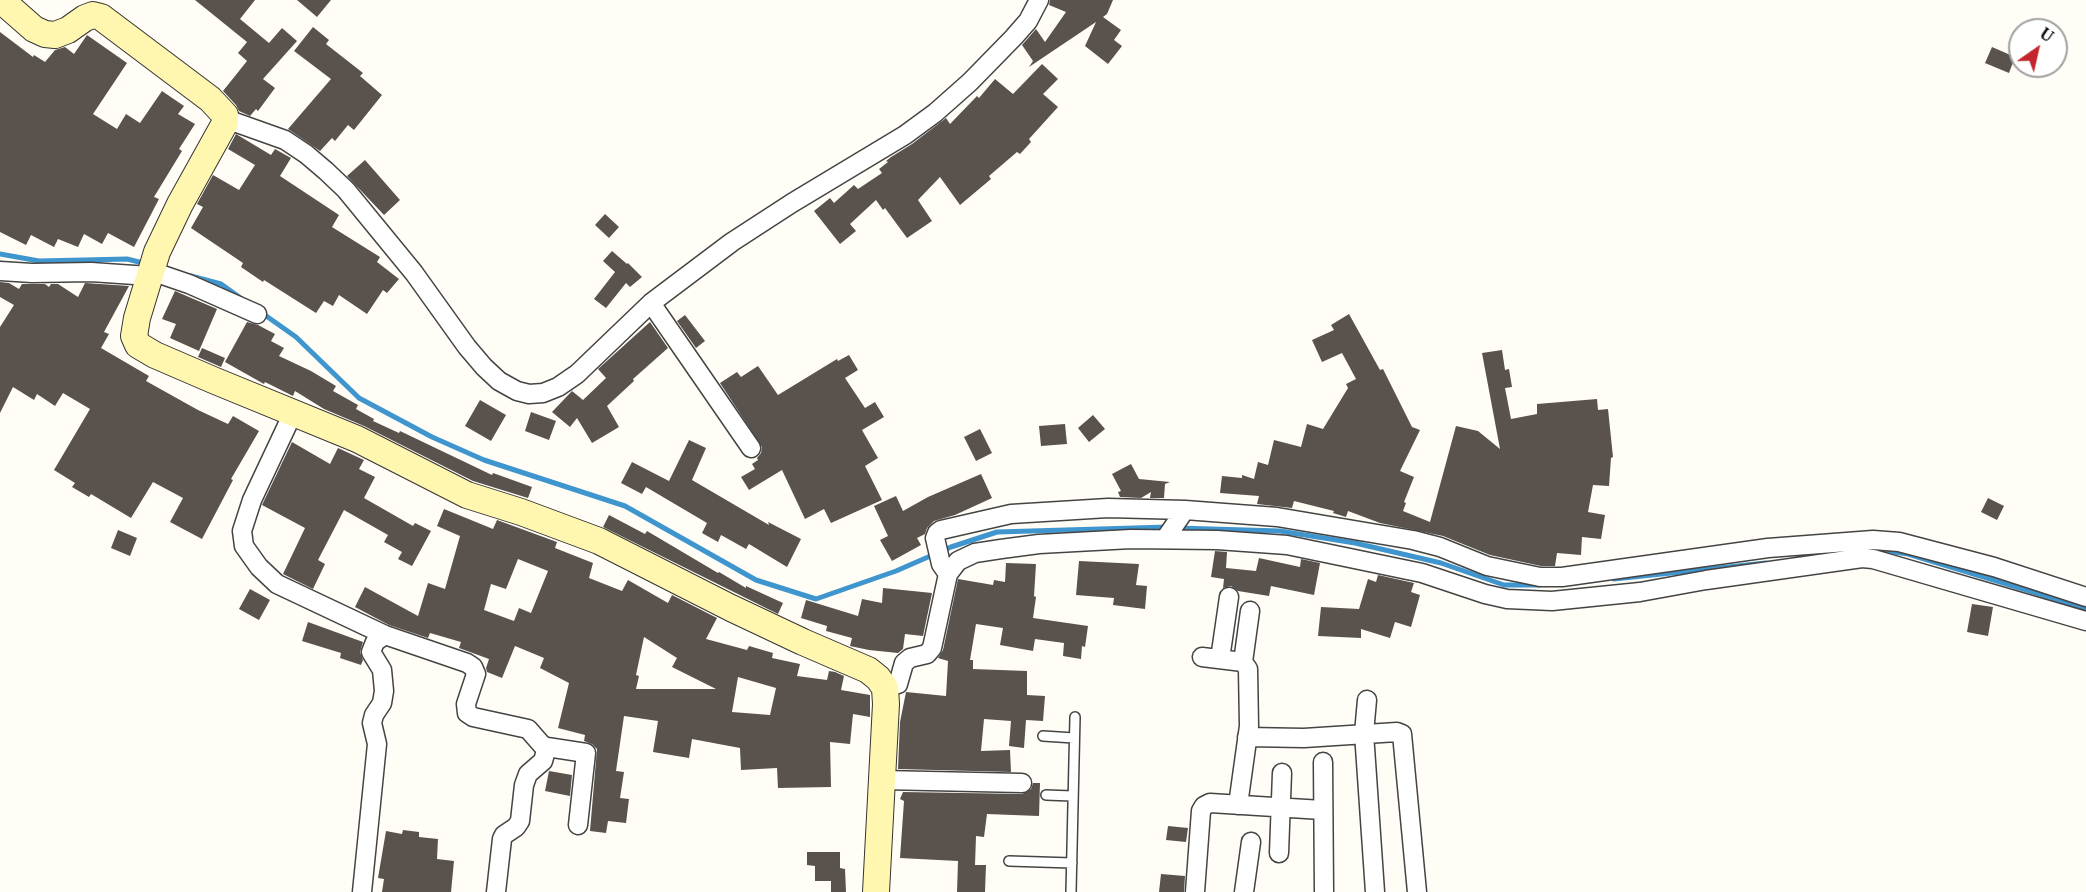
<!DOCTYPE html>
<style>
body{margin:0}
#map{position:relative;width:2086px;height:892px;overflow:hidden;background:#fffdf5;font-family:"IBM Plex Serif",serif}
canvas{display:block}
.north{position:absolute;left:2008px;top:18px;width:60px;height:60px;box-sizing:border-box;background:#fff;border:2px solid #a0a0a0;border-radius:50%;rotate:34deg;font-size:16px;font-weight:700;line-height:24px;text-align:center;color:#111}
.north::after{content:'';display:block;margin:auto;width:21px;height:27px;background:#c4262e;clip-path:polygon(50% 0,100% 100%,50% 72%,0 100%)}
</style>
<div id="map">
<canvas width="2086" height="892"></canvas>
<div class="north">U</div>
</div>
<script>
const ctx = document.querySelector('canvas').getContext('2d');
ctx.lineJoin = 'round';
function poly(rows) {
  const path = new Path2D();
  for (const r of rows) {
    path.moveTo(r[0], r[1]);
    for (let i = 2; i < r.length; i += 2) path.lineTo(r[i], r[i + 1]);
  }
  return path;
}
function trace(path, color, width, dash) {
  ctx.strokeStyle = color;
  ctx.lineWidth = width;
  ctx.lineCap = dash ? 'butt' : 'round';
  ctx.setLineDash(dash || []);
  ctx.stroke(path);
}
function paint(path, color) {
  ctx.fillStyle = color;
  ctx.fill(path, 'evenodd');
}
trace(poly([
 [0,254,39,261,127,259,147,264],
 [191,276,221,284,242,299],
 [262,313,296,337,359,398,432,437,484,460,625,506,756,580,816,599,896,571,951,547,997,532,1168,527],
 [1177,528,1280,531,1355,543,1441,563,1504,585,1539,585],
 [1864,550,1874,549,1908,554,2086,608],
 [1614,579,1766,563]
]), '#3f96cf', 5);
paint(poly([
 [195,0,255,0,240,19,269,43,282,28,297,41,263,79,275,88,258,111,256,109,250,116,239,111,236,105,223,91,247,61,238,53,247,42],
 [297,0,331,0,317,17],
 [1050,0,1113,0,1107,14,1103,17,1121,30,1114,40,1122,46,1108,64,1085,46,1096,22,1029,67,1033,61,1022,45,1036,29,1045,42,1066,12,1049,5],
 [313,27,329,40,326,44,363,73,360,76,382,95,354,130,348,125,335,141,332,138,320,151,288,129,331,79,294,51],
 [0,32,33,57,34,55,45,62,55,50,65,47,74,54,87,35,127,63,93,114,117,129,126,114,140,123,162,91,184,106,178,114,195,124,179,149,182,151,154,197,159,199,134,247,108,233,102,244,84,234,78,247,58,239,54,247,31,235,26,245,0,232],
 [1992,47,2015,57,2009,73,1985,63],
 [1042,64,1058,79,1043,94,1058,107,1029,139,1031,142,1020,154,1017,152,989,176,991,179,960,205,940,177,918,200,932,221,907,238,885,208,883,210,876,200,850,224,856,231,840,244,814,211,830,198,834,203,854,185,858,189,882,173,879,169,888,162,886,161,891,157,912,144,946,118,950,124,977,96,979,98,995,79,1013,94],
 [236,134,271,155,275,149,291,158,280,176,339,215,332,227,380,257,377,262,399,279,387,293,383,290,367,314,339,295,333,306,324,301,316,313,264,280,263,282,241,267,243,263,191,228,203,207,197,204,213,175,239,190,255,165,228,149],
 [365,160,400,200,384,215,347,176],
 [605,214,619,227,609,238,595,225],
 [612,251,627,264,628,263,642,277,630,287,626,283,606,308,594,299,615,272,603,261],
 [0,282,9,283,19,289,22,284,45,284,49,287,51,284,58,284,78,297,85,283,129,286,104,332,109,334,101,348,149,376,146,381,198,410,228,424,233,416,259,431,231,479,233,480,202,539,170,522,183,498,153,482,131,518,91,494,89,497,72,487,75,483,54,470,90,409,63,393,55,406,37,394,34,400,13,387,0,413,0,327,14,305,0,297],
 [175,291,217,309,199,351,170,338,176,324,162,319],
 [1349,314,1380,370,1383,369,1412,427,1420,430,1400,471,1414,477,1404,502,1406,503,1403,511,1430,522,1456,426,1478,431,1500,449,1482,353,1502,350,1505,370,1509,369,1512,387,1505,388,1511,419,1537,414,1537,404,1597,399,1598,410,1608,409,1613,457,1611,458,1609,486,1593,485,1588,512,1605,515,1601,539,1582,537,1581,555,1557,553,1555,566,1541,566,1490,555,1443,536,1380,523,1348,511,1346,517,1333,513,1334,511,1294,501,1292,508,1257,504,1259,496,1220,493,1222,476,1242,478,1242,475,1254,479,1258,462,1268,465,1274,440,1301,447,1307,424,1323,429,1348,388,1346,384,1356,379,1342,353,1322,362,1312,340,1334,330,1331,325],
 [685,315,705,341,696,348,677,321],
 [247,322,258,325,275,334,271,341,284,348,279,356,311,371,336,386,333,391,358,405,356,409,374,419,373,421,399,433,400,431,492,475,493,473,532,487,528,498,473,481,364,426,324,409,295,391,293,396,265,382,264,384,225,362],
 [650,322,668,348,633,379,634,381,607,406,619,427,592,443,577,418,570,427,552,412,572,391,583,400,606,378,598,369],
 [202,348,225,358,221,367,198,357],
 [849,355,858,370,845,378,865,408,875,402,884,417,862,430,878,458,865,466,882,500,831,523,824,509,805,519,782,470,749,490,741,477,755,469,752,464,758,460,757,458,761,453,762,447,720,383,737,372,741,377,758,366,778,395,837,359,838,361],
 [480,400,506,415,491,441,465,426],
 [531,412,556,421,549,440,525,431],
 [1093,415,1105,429,1089,442,1078,428],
 [1065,424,1067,444,1041,446,1039,426],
 [980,429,992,453,976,461,964,437],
 [689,440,706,448,692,480,769,525,768,522,801,539,787,567,749,544,746,549,721,535,718,542,702,533,707,523,646,487,642,494,621,483,632,462,669,481],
 [292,442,330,464,338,448,364,460,359,469,375,477,364,498,413,526,415,523,431,531,412,566,398,559,402,552,384,542,388,535,344,510,318,560,325,564,313,589,283,574,305,528,262,505],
 [1131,464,1139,479,1170,482,1165,484,1164,498,1150,498,1151,492,1141,498,1120,497,1118,492,1121,491,1112,474],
 [981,474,992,498,955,515,934,521,927,528,925,534,917,538,921,545,892,561,880,540,888,536,874,506,896,496,903,511,928,497],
 [1988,498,2004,506,1997,520,1981,512],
 [444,509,493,529,497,520,557,542,555,548,593,563,589,578,622,591,628,580,668,603,672,595,717,618,706,639,747,650,749,646,773,653,772,658,800,664,797,676,827,680,829,671,835,672,844,676,841,690,870,695,870,717,853,714,850,744,830,742,831,787,778,788,777,768,741,770,740,748,692,739,689,758,653,752,658,721,624,716,616,771,624,772,620,798,629,799,626,823,608,821,606,833,590,831,597,749,592,744,584,741,585,735,558,728,569,683,540,668,544,658,515,646,502,678,487,672,486,668,489,659,459,648,461,642,430,633,428,638,389,625,355,607,365,587,418,616,428,583,445,589,460,536,437,526],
 [518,559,548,571,531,613,519,608,514,621,484,610,491,584,506,589],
 [644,637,677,658,672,667,716,689,636,689,639,676,636,675],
 [738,677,776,688,770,715,732,712],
 [609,515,645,534,647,531,718,573,719,572,746,588,746,586,783,603,778,614,603,527],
 [118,530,137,538,130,556,111,548],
 [1215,551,1227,552,1226,568,1256,571,1259,558,1300,567,1301,559,1320,563,1314,595,1271,586,1269,596,1238,591,1231,586,1223,588,1224,579,1211,577],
 [1079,561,1139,564,1136,585,1147,586,1145,609,1113,605,1114,598,1076,595],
 [1006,563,1036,564,1034,596,1036,597,1033,618,1088,626,1085,647,1082,646,1081,659,1063,656,1064,643,1035,639,1033,651,1000,645,1003,628,976,624,970,660,973,660,973,669,1027,671,1027,695,1045,696,1043,721,1026,720,1024,748,1009,746,1011,721,984,719,981,751,1010,750,1011,772,898,769,900,722,906,692,946,696,948,661,938,658,943,650,958,579,993,585,994,580,1005,582],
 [1378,575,1414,583,1411,592,1420,595,1411,627,1395,622,1390,638,1361,629,1361,638,1318,636,1321,607,1359,609,1368,579,1376,582],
 [883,588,932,593,923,636,905,634,903,649,898,653,869,650,850,646,852,638,826,631,827,626,801,618,806,600,858,616,862,599,882,603],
 [250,589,270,600,259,620,239,609],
 [1972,604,1993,607,1988,636,1967,632],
 [308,622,363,642,360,652,363,660,361,665,340,658,341,653,302,641],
 [549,771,572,775,570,796,545,791],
 [1033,783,1040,783,1039,816,987,814,984,837,976,836,975,865,986,865,985,892,957,892,958,861,900,858,904,801,900,799,903,792,1022,794,1031,789],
 [1168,826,1188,828,1186,842,1166,840],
 [403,830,419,832,419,837,438,839,437,859,454,861,451,892,382,892,384,879,378,878,386,831,402,834],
 [807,852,840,852,840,868,845,869,846,892,831,892,831,881,815,881,815,866,807,865],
 [1161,874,1185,876,1184,892,1159,892]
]), '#5a524d');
const lane = poly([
 [1043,736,1074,738],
 [1046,795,1072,796],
 [1009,861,1072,863],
 [1071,892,1075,717]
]);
const street = poly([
 [226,119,285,140,306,154,326,171,346,190,414,273,467,347,484,367,499,381,517,391,529,394,543,393,558,387,577,374,651,303,732,242,792,203,905,135,935,113,970,82,1014,37,1028,21,1039,0],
 [0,271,32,273,91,272,149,276],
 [151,271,189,284,257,314],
 [651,303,751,448],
 [293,413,252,500,242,531,244,546,259,567,277,584,385,635,467,663,473,667,476,674,466,704,467,713,473,717,528,729,542,745,547,747,586,753,578,825],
 [1165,539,1185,510,1277,517,1413,540,1440,547,1487,566,1540,577,1562,577,1768,548,1873,540,1899,542,1994,567,2086,597],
 [948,574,941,564,935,538,937,533,941,530,1011,514,1108,508,1185,510],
 [1202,657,1243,662,1248,669,1249,726,1238,805],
 [1220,659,1229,597],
 [1243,662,1250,611],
 [885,688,898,684,904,663,910,658,927,654,932,648,948,574,958,561,975,553,1001,549,1039,544,1131,539,1217,540,1287,545,1422,573,1485,594,1507,599,1552,601,1640,592,1706,580,1862,558,1873,559,2086,621],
 [1367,700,1364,733,1375,892],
 [1247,737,1304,738,1397,732,1402,734,1417,892],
 [1323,762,1324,892],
 [882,780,1022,783],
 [1279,853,1282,773],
 [362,892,377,744,372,723,374,715,382,703,384,691,382,670,371,652,375,642,385,635],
 [496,892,502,839,504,835,516,827,520,821,524,785,528,774,543,761,547,747],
 [1195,892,1201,811,1204,806,1210,803,1322,810],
 [1244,892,1251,842]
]);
const secondary = poly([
 [1,0,34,29,45,34,55,35,68,30,85,18,93,15,101,17,210,99,225,115,225,123,180,204,157,252,137,318,134,336,138,345,155,355,213,380,357,439,467,495,521,512,599,541,731,608,803,642,868,670,878,678,885,688,886,704,876,892]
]);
trace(lane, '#444', 12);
trace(street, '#444', 21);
trace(secondary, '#333', 28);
trace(lane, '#fff', 9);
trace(street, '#fff', 18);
trace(secondary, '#fff6b0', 26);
</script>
